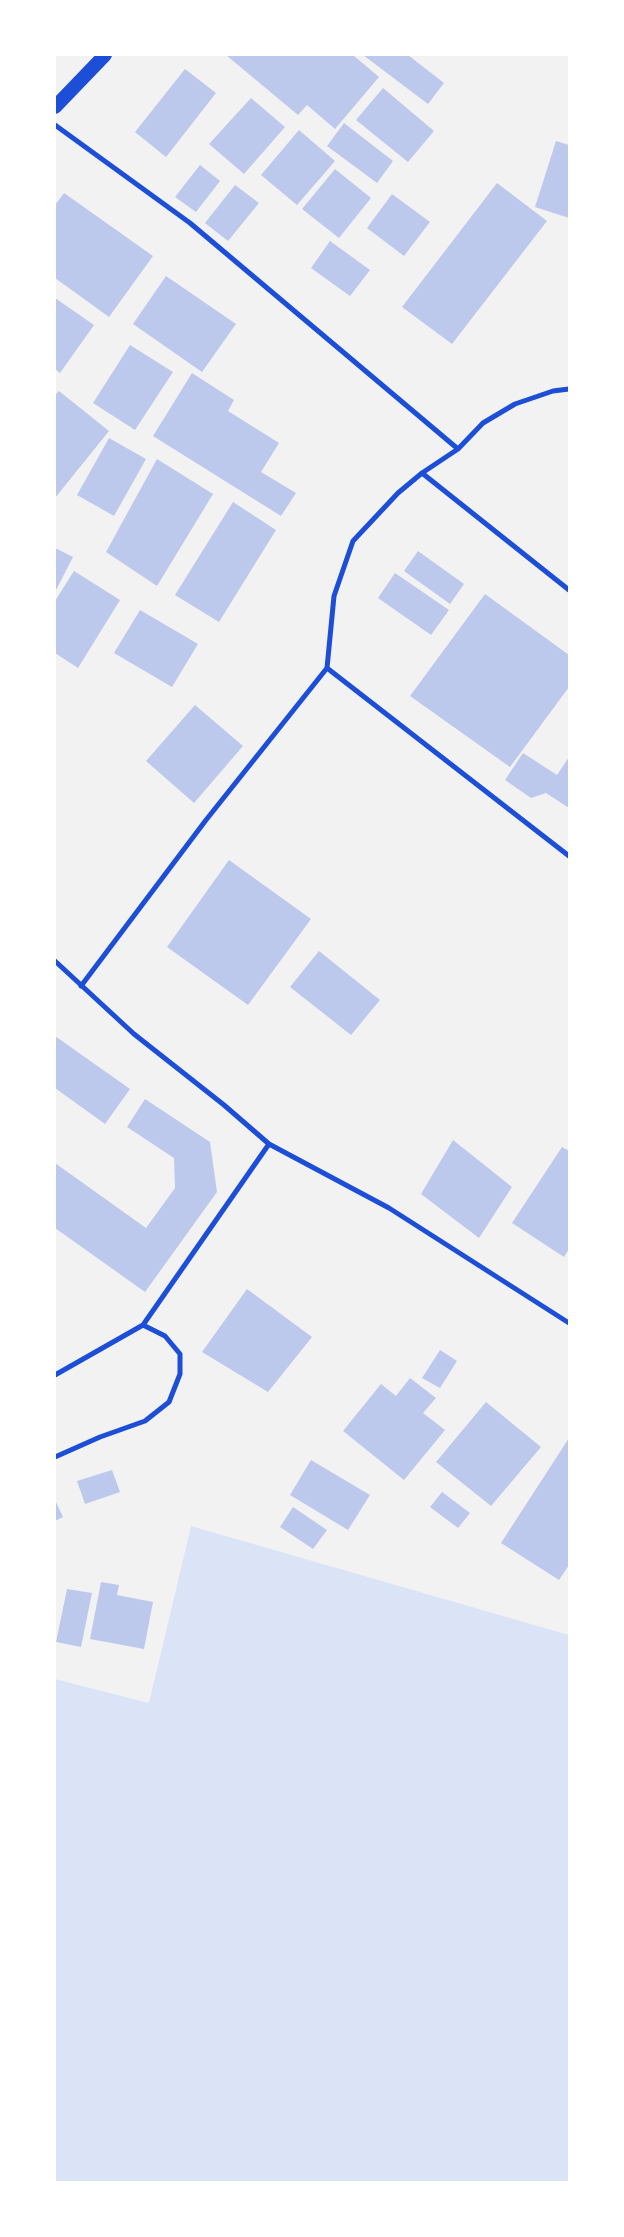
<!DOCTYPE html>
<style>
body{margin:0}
#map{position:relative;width:624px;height:2237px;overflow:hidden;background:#f2f2f2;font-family:"PT Serif",serif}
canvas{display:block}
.frame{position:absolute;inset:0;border:56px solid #fff;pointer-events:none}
</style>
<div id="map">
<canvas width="624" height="2237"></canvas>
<div class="frame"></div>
</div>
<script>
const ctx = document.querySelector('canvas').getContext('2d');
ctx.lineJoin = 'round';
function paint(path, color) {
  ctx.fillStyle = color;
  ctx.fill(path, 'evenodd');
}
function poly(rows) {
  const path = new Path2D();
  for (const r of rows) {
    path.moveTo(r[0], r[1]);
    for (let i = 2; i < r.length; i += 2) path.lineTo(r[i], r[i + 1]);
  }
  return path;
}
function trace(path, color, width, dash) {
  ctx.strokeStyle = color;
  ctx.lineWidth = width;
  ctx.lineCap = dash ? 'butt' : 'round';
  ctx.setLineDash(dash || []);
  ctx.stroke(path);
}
paint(poly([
 [191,1526,569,1635,569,2182,55,2182,55,1679,149,1703]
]), '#dbe4f7');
paint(poly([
 [226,55,353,55,379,77,335,129,307,105,298,115],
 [363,55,408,55,444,83,428,104],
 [185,69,216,93,166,157,135,132],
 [383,88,434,131,408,162,356,120],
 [251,98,285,127,244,174,209,144],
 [344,123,393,161,377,183,327,146],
 [299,130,335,161,297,205,261,175],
 [556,141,569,145,569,218,535,207],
 [200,165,220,181,196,212,175,197],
 [335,169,371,198,339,238,302,209],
 [497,183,547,221,452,344,402,307],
 [235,185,259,203,228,241,205,223],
 [64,193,153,256,109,317,55,278,55,205],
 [392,194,430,222,404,256,367,228],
 [330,241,370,270,350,296,311,268],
 [166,276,236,324,202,372,133,324],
 [55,298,94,325,60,373,55,369],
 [130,345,173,372,135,430,93,403],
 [192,373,234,400,228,411,279,443,261,472,296,493,281,516,153,436],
 [59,391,109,431,55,498,55,395],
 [109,438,146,459,114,516,77,495],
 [157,459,213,494,157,586,106,552],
 [233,502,276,530,219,622,175,595],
 [55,548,73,557,55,592],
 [418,551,464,584,450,604,404,571],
 [74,571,120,600,78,668,55,653,55,601],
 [395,573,449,610,431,635,378,598],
 [485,594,569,655,569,687,510,767,410,696],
 [140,610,198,644,172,687,114,653],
 [195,705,243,746,194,803,146,761],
 [523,753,557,775,569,757,569,808,546,793,531,798,505,780],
 [229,860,311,919,248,1005,167,947],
 [319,951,380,1000,351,1035,290,987],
 [55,1036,130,1089,105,1124,55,1088],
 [145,1099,210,1142,217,1192,145,1292,55,1228,55,1163,146,1228,175,1188,174,1158,127,1127],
 [453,1140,512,1187,479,1238,421,1194],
 [562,1147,569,1151,569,1249,564,1257,512,1223],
 [247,1289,312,1337,268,1392,202,1352],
 [440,1350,457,1361,440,1388,422,1378],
 [410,1378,436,1398,423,1413,445,1430,404,1480,343,1431,381,1384,396,1396],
 [486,1402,541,1447,491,1506,436,1462],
 [569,1438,569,1565,559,1580,501,1543],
 [311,1460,370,1495,348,1530,290,1495],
 [112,1470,120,1492,85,1504,77,1481],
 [442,1492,470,1513,458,1528,430,1507],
 [55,1500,63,1517,55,1521],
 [293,1507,327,1530,313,1549,280,1527],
 [101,1582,119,1585,117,1595,153,1602,144,1649,90,1639],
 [67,1589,92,1593,81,1647,56,1642]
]), '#bdc9ec');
trace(poly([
 [55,125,190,223,458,449],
 [422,473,569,590],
 [327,668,569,856],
 [55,961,134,1034,224,1105,269,1144,389,1208,569,1323],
 [81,986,206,820,327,668,334,596,353,541,398,493,422,473,458,449,483,423,515,404,553,391,569,389],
 [55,1375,143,1325,269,1144],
 [55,1457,100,1437,145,1421,169,1402,180,1374,180,1354,165,1336,143,1325]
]), '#1d4ed8', 5);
trace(poly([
 [55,107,105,55]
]), '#1d4ed8', 14);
</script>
